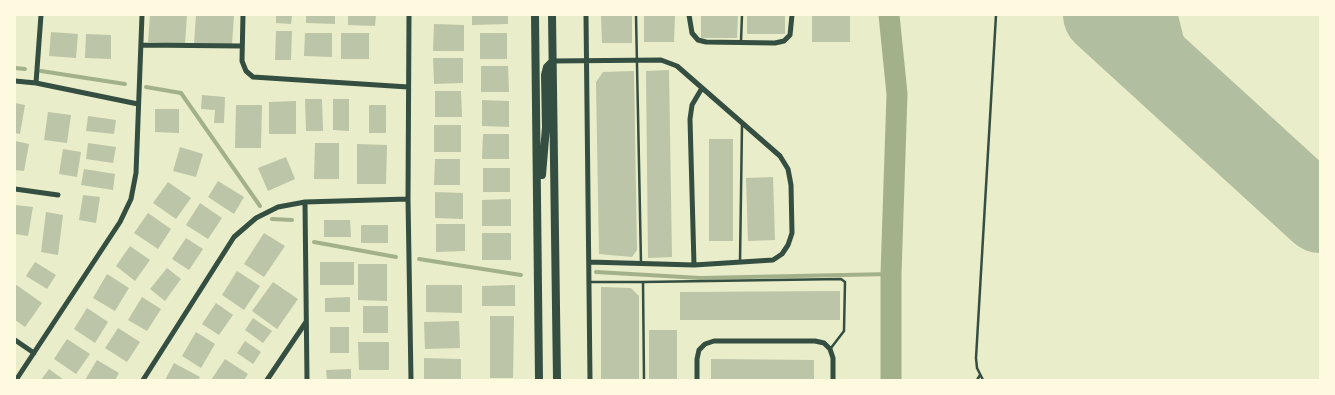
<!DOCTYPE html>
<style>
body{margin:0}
#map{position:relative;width:1335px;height:395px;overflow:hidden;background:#e9edc9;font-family:"Titillium Web",sans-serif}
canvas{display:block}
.frame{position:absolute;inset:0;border:16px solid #fefae0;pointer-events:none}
</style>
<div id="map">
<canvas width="1335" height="395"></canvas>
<div class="frame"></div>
</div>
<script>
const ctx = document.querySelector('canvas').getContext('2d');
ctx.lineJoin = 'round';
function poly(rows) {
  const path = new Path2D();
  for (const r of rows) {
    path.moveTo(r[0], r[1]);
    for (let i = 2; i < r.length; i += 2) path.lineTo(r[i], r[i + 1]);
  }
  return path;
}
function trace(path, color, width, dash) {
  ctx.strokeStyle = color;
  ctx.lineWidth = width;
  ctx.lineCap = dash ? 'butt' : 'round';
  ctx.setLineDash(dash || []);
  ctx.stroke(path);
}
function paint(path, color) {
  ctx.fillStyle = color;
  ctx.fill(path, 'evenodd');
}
trace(poly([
 [15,68,25,69],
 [41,71,125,84],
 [146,87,181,93,260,206],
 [272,219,292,220],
 [314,242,396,257],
 [419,259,521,275],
 [596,272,700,278,891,274]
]), '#a3b18a', 4);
trace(poly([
 [889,15,897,94,891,274,891,380]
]), '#a3b18a', 21);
trace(poly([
 [1094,15,1096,32,1100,41,1108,48,1146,69,1202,107],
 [1162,15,1172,54,1198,101],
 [1274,172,1290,181,1306,186,1320,186]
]), '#b2bea0', 31);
trace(poly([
 [1102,15,1320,214]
]), '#b2bea0', 78);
paint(poly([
 [150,15,187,15,185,44,148,42],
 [196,15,234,15,232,44,194,44],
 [276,15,292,15,291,24,276,23],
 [306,15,335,15,335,24,306,23],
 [348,15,376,15,375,26,348,25],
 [472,15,508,15,508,24,472,25],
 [601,15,632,15,632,43,602,43],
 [644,15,675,15,674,42,644,42],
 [701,15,738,15,737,38,701,38],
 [747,15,785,15,785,34,747,34],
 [812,15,850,15,850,42,812,42],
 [434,24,464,25,464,51,433,51],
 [276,31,292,31,291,60,275,60],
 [51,32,78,34,76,58,49,56],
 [305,33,332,33,332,57,304,56],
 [341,33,369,33,369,59,341,59],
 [480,33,507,33,507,59,480,59],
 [86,34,111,35,111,59,85,58],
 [433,58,463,58,463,83,434,84],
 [481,66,508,66,509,92,481,92],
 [669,70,672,257,648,258,646,71],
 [634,71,637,250,632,257,599,254,596,82,603,72],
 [435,91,461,91,462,117,435,117],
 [202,95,225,97,224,123,214,123,215,110,201,109],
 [305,99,322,99,323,131,306,131],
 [333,99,349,99,349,131,333,130],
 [482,100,509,101,509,127,482,126],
 [296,101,296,134,269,134,269,102],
 [15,103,25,105,20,134,15,133],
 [236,105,262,105,261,148,235,148],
 [369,105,386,105,386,133,369,133],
 [155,109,179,109,179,133,155,132],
 [48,112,71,115,67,143,44,140],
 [88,116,116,120,114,134,86,131],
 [434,125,461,125,461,152,434,152],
 [483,134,509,134,509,159,482,159],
 [709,139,733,139,733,241,709,241],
 [15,141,29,144,24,171,15,170],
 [88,143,116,147,113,163,86,159],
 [315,143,339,143,339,179,314,179],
 [357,144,387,145,386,184,357,184],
 [180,147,203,154,196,177,173,171],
 [63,149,81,152,77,177,59,174],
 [286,157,295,179,268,191,258,168],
 [435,159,460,159,460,185,434,185],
 [483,168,510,168,510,192,483,192],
 [84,169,115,174,113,190,81,185],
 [773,177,775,240,748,241,746,178],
 [218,181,244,197,234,214,208,197],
 [168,182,191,198,176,219,153,203],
 [435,192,463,193,463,219,435,218],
 [83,195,100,197,96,223,79,220],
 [511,199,511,226,482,226,482,200],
 [200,203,222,218,208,239,186,225],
 [15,205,33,207,28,236,15,234],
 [46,212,63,215,58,255,41,252],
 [148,213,171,229,158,249,134,233],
 [324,220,350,220,351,237,324,237],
 [436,224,465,224,465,251,436,252],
 [361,225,388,225,388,243,361,243],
 [264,233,285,246,264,277,244,264],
 [482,233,511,233,511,260,482,260],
 [186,238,203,249,189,270,172,259],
 [130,246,150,260,135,281,116,266],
 [35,262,56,275,47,289,26,276],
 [320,262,354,262,354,285,320,285],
 [358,264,387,264,387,301,358,300],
 [167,268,181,279,165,301,150,289],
 [237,271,260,286,244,310,222,295],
 [107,274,129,288,115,311,93,298],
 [273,282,298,299,277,329,252,311],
 [15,284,42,303,25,327,15,320],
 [426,285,462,285,462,313,426,312],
 [515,285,515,306,482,306,482,286],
 [601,287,631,288,639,296,639,380,601,380],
 [840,291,840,320,680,320,680,292],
 [142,297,161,309,147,331,128,320],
 [350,297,350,312,325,312,325,298],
 [216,303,233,315,219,335,202,324],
 [363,306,388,306,388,333,363,333],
 [87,308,108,322,95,343,74,329],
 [490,316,514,316,513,378,490,378],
 [253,318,272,331,263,343,245,330],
 [459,321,460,348,425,349,424,322],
 [330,327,349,327,349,353,330,353],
 [118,328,140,342,127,362,105,348],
 [649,330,677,330,677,380,649,380],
 [196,332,215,344,201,368,182,356],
 [67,339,90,354,76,374,54,359],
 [245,341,261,352,253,364,237,353],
 [358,342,389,342,389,370,359,370],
 [424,358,461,359,461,380,424,380],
 [225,359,248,374,244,380,211,380],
 [711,359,814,360,814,380,711,380],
 [97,360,119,373,115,380,85,380],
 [174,363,200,377,198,380,165,380],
 [49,369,64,380,41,380],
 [351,369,351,380,327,380,326,370]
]), '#bcc5a7');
trace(poly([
 [636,15,641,263],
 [741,41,742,15],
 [740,262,742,125],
 [590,282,643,282],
 [644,380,643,282,841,279,845,282,844,331,831,348],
 [977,380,980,375],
 [983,380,977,368,976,358,996,15]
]), '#344e41', 2.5);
trace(poly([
 [243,15,242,61,246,71,253,77,408,87],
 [409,15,408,199,411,380],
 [586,15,590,380],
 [689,15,692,33,698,40,706,42,775,43,784,41,790,35,792,15],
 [141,45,242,46],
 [553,61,661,60,677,66,780,156,788,169,791,185,792,233,788,245,782,254,773,260,694,265,589,262],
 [15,81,36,83,138,104],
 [36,83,41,15],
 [15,189,58,195],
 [305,202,307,380],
 [694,265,690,119,692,105,702,88],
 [15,340,34,353],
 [16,380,120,222,131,199,136,173,142,15],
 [143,380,234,237,256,218,278,207,305,202,408,199],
 [267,380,306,322],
 [697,380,697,359,699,350,705,344,714,341,815,341,824,343,830,349,833,358,833,380]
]), '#344e41', 5);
trace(poly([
 [535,15,539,380],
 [552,15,557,380],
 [542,175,546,127,545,75,547,67,553,61]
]), '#344e41', 8);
</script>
